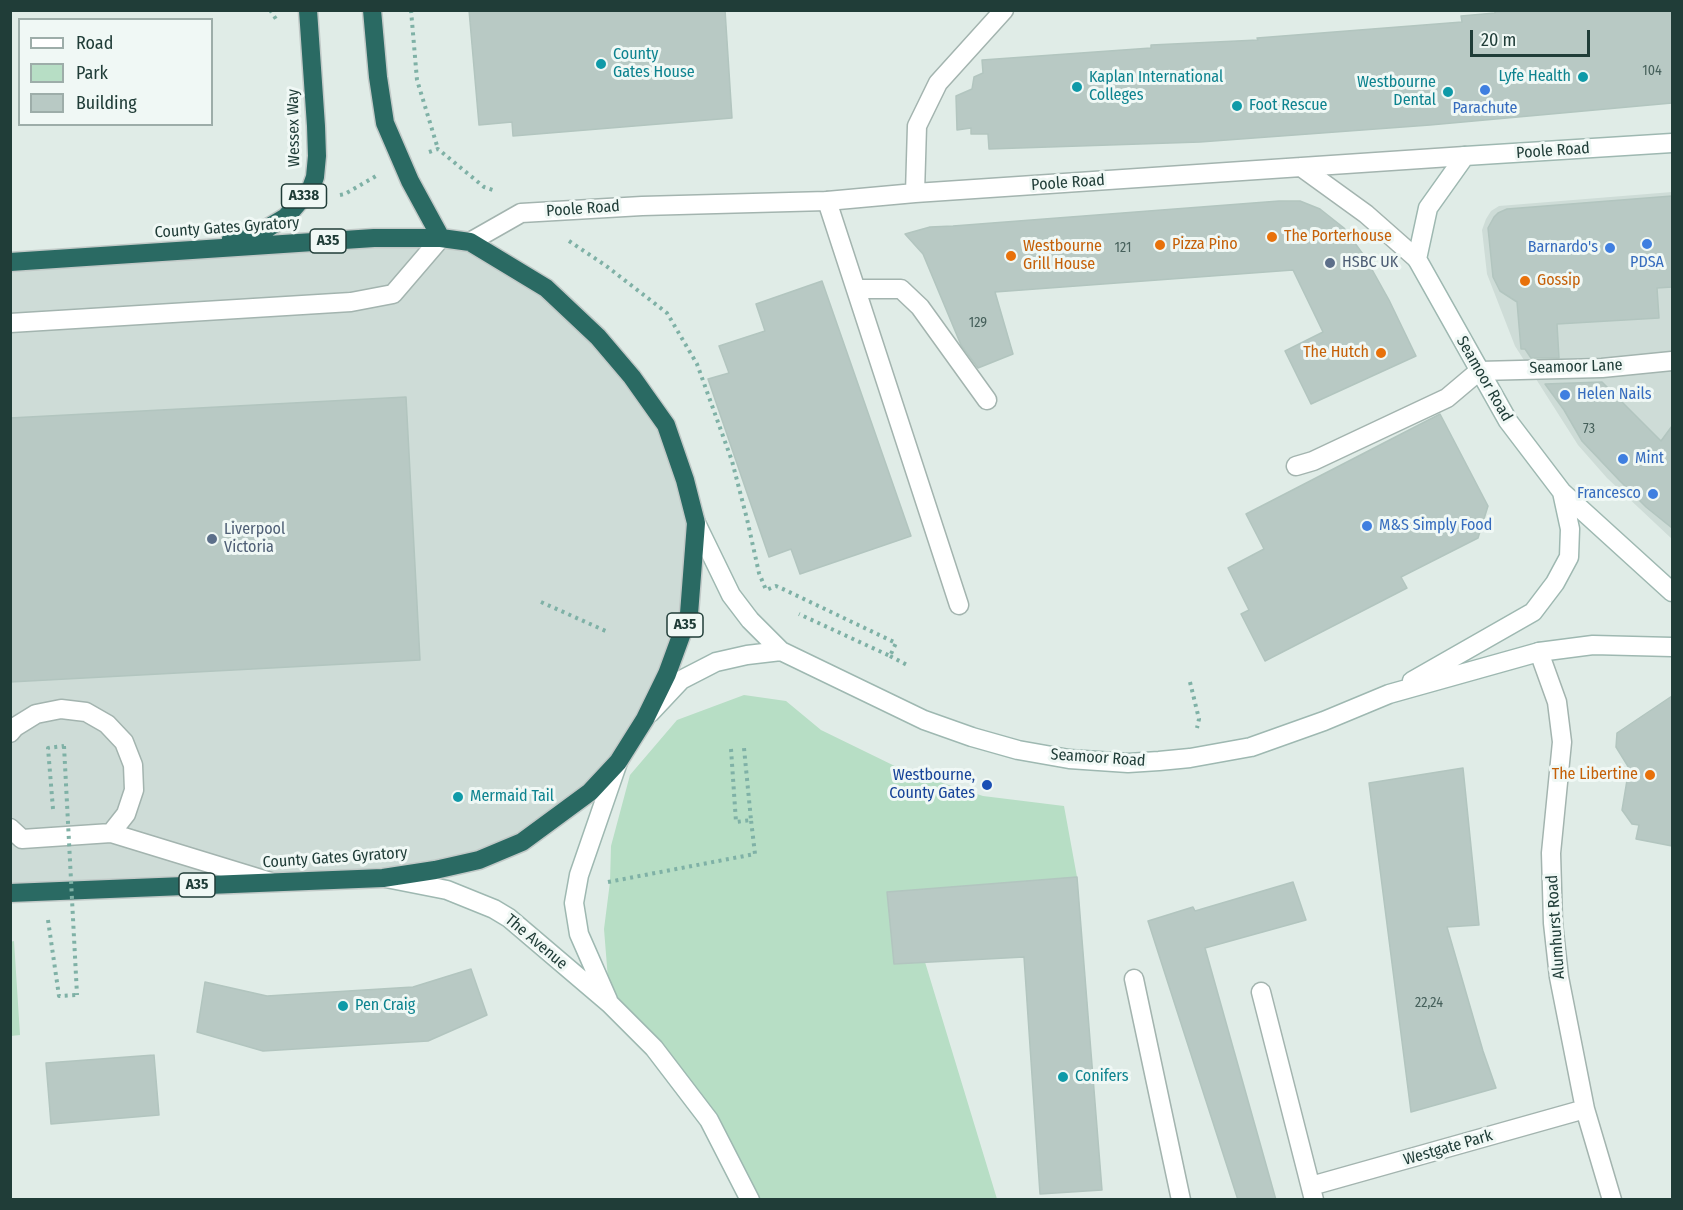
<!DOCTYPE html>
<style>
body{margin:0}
#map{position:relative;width:1683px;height:1210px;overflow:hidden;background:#e0ece7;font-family:"Fira Sans Condensed",sans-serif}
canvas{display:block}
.frame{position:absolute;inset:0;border:12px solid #203d38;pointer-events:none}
.legend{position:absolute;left:18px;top:18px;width:195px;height:108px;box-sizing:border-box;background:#f0f8f5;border:2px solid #9dada9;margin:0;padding:8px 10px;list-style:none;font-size:18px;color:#203d38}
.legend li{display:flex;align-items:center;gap:12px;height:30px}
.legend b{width:30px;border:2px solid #9dada9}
.scale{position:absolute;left:1470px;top:30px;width:120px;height:27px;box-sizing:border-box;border:3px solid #203d38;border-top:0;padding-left:8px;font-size:18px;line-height:21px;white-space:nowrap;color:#203d38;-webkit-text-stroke:4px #f0f8f5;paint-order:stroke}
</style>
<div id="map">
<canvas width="1683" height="1210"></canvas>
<div class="frame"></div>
<ul class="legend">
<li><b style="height:8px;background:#fff"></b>Road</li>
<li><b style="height:16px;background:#b7dec5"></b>Park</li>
<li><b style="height:16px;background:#b8c9c4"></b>Building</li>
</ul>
<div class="scale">20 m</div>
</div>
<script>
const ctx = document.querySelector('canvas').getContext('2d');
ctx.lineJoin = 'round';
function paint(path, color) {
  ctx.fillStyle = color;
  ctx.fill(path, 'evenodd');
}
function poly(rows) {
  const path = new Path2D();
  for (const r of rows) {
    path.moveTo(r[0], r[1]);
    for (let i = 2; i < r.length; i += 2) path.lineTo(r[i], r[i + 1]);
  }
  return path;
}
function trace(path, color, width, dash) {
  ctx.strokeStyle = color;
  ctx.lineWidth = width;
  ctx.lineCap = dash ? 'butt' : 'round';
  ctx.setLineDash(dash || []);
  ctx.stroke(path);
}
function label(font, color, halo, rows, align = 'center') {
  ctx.font = font + ' "Fira Sans Condensed",sans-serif';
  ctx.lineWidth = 6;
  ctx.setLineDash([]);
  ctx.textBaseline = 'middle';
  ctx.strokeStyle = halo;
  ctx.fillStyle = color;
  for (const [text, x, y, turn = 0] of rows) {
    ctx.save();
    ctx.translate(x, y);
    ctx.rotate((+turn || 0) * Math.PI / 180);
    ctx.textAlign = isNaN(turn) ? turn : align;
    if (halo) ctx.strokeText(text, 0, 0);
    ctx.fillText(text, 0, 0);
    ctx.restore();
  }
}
paint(poly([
 [1672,192,1672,539,1607,478,1578,445,1515,346,1487,274,1482,230,1486,219,1491,211,1499,206],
 [441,238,546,288,666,425,696,523,689,614,645,719,554,820,435,870,11,893,11,262]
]), '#cedcd7');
paint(poly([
 [744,695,786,701,821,730,905,771,983,796,1064,806,1077,877,888,892,925,962,997,1199,750,1199,709,1120,610,1004,604,929,610,882,611,846,630,775,677,720],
 [14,941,20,1035,11,1036,10,942]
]), '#b7dec5');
const building = poly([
 [469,10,725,10,732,118,513,136,512,122,479,125,469,10],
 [1495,10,1672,10,1672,103,1430,125,1200,142,989,149,988,134,971,134,971,128,957,130,956,96,972,89,974,77,983,73,982,60,1151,48,1151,45,1258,40,1257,38,1462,22,1461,16,1495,13,1495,10],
 [1672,196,1672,287,1657,288,1659,318,1557,324,1559,358,1531,358,1525,349,1521,349,1517,302,1500,291,1493,277,1488,228,1494,217,1498,213,1507,209,1672,196],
 [1279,201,1300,201,1320,209,1344,228,1365,257,1389,300,1416,356,1311,404,1285,351,1323,332,1293,270,995,292,1013,354,978,368,961,345,923,254,905,234,930,227,953,226,1279,201],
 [822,281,911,536,800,574,791,549,769,557,708,379,729,373,719,346,765,331,756,304,822,281],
 [1602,382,1661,441,1672,426,1672,528,1646,507,1619,480,1582,441,1564,410,1545,384,1602,382],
 [406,397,420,660,10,682,10,418,406,397],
 [1440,414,1488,506,1478,538,1401,577,1407,588,1265,661,1241,614,1249,610,1228,568,1264,549,1246,514,1440,414],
 [1672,696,1672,846,1636,839,1639,825,1632,824,1622,810,1629,768,1616,747,1617,733,1672,696],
 [1463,768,1479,925,1447,927,1483,1051,1496,1088,1411,1112,1369,783,1463,768],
 [1077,877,1102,1190,1040,1194,1024,957,894,964,887,892,1077,877],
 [1293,882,1306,920,1205,948,1276,1200,1238,1200,1148,921,1193,907,1195,911,1293,882],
 [471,969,487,1015,428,1041,263,1051,197,1032,205,982,267,996,413,987,471,969],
 [154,1055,159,1115,51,1124,46,1063,154,1055]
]);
paint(building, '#b8c9c4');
trace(building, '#b2c5bf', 1.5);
const lane = poly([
 [827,201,959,605],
 [857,289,901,289,920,307,987,400],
 [10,323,351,302,393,294,441,238],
 [1296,466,1313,461,1447,398,1479,371,1602,368,1672,361],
 [10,733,15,727,36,714,61,709,86,712,107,724,124,742,133,765,134,790,126,814,111,833,22,839,10,828],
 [111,833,271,882],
 [1134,979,1181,1200]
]);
const street = poly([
 [1301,167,1366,214,1417,259],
 [915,193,917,126,938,83,1004,10],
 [470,242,521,213,642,206,827,201,915,193,1465,156],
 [1539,652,1557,702,1562,742,1551,853,1553,923,1559,977,1585,1109,1612,1200],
 [1261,992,1314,1200],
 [1311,1186,1585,1109]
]);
const secondary = poly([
 [1672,143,1465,156,1428,208,1417,259,1508,421,1562,492,1672,592],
 [696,523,731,595,750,620,781,651,924,720,972,737,1018,750,1069,759,1128,763,1159,761,1190,758,1251,747,1324,721,1389,694,1539,652,1593,645,1672,647],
 [1412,681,1533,612,1555,583,1569,557,1570,529,1562,492],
 [650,713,681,680,716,662,747,655,781,651],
 [386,878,447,890,494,909,509,918,610,1004,654,1048,709,1120,750,1200],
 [608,1000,579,934,574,903,579,875,618,762]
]);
const highway = poly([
 [372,10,378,77,385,123,410,181,441,238],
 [231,239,261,232,286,217,311,188,315,177,317,156,316,126,308,10],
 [10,262,374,238,441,238,470,242,546,288,598,337,632,377,666,425,685,480,696,523,689,614,667,674,645,719,618,762,590,792,522,842,479,860,435,870,383,878,10,893]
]);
trace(lane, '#a3b4af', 21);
trace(street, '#a3b4af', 21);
trace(secondary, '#9eb8b1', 21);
trace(highway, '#c1c9c7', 21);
trace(poly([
 [270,10,278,22],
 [411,10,417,80,438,149],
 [429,152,438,149,484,187,496,191],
 [340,195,345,194,376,176],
 [569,241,605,265,667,313,697,364,732,461,747,519,759,573,766,590,776,586,785,590,896,643,890,656,799,614],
 [541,602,608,632],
 [890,656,909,666],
 [1190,682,1199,719,1197,728],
 [731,749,736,822,751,820,744,748],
 [53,809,48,748,64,746],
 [608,882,755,854,751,820],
 [48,920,59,996,77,995]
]), '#7fb1a6', 4, [3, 4.5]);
trace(lane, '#fff', 18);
trace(street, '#fff', 18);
trace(secondary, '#fff', 18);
trace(highway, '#2a6a63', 18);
trace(poly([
 [64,746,77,995]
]), '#7fb1a6', 4, [3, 4.5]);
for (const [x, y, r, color] of [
 [601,64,6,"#0f9aa8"],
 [1583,77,6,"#0f9aa8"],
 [1077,87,6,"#0f9aa8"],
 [1485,90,6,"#3f7fe0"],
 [1448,92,6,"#0f9aa8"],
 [1237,106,6,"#0f9aa8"],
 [1272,237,6,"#e8710a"],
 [1647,244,6,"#3f7fe0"],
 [1160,245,6,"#e8710a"],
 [1610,248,6,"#3f7fe0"],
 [1011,256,6,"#e8710a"],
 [1330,263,6,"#5c6f8a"],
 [1525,281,6,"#e8710a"],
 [1381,353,6,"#e8710a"],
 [1565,395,6,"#3f7fe0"],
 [1623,459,6,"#3f7fe0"],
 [1653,494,6,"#3f7fe0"],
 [1367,526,6,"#3f7fe0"],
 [212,539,6,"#5c6f8a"],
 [1650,775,6,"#e8710a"],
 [987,785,6,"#1a4fb4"],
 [458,797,6,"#0f9aa8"],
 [343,1006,6,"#0f9aa8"],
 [1063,1077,6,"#0f9aa8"]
]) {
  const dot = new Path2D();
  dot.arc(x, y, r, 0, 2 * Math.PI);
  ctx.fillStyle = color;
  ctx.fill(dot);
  trace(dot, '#f0f8f5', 2);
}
label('14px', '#46605b', null, [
 ["104",1652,71],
 ["121",1123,248],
 ["129",978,323],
 ["73",1589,429],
 ["22,24",1429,1003]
]);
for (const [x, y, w] of [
 [304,196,45],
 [328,241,36],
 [685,625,36],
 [197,885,36]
]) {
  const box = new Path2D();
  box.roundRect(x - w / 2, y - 12, w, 24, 4.5);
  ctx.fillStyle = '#f0f8f5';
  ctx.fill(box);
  trace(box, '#203d38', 1.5);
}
label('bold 15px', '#203d38', null, [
 ["A338",304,196],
 ["A35",328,241],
 ["A35",685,625],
 ["A35",197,885]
]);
label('16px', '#0d838f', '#f0f8f5', [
 ["County",613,55],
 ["Gates House",613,73],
 ["Lyfe Health",1571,77,"right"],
 ["Kaplan International",1089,78],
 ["Colleges",1089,96],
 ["Westbourne",1436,83,"right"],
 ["Dental",1436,101,"right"],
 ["Foot Rescue",1249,106],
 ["Mermaid Tail",470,797],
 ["Pen Craig",355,1006],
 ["Conifers",1075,1077]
], 'left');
label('16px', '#366cbe', '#f0f8f5', [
 ["Parachute",1485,109,"center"],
 ["Barnardo's",1598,248,"right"],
 ["PDSA",1647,263,"center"],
 ["Helen Nails",1577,395],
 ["Mint",1635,459],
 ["Francesco",1641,494,"right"],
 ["M&S Simply Food",1379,526]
], 'left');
label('16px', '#203d38', '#f0f8f5', [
 ["Wessex Way",294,128,-91],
 ["Poole Road",1553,151,-4],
 ["Poole Road",1068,183,-4],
 ["Poole Road",583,209,-4],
 ["County Gates Gyratory",227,228,-4],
 ["Seamoor Lane",1576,367,-2],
 ["Seamoor Road",1484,379,60],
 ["Seamoor Road",1098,758,4],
 ["County Gates Gyratory",335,858,-4],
 ["Alumhurst Road",1556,927,-94],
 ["The Avenue",536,942,40],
 ["Westgate Park",1448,1148,-16]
]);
label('16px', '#c56008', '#f0f8f5', [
 ["The Porterhouse",1284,237],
 ["Pizza Pino",1172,245],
 ["Westbourne",1023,247],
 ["Grill House",1023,265],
 ["Gossip",1537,281],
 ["The Hutch",1369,353,"right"],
 ["The Libertine",1638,775,"right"]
], 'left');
label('16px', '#4e5e75', '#f0f8f5', [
 ["HSBC UK",1342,263],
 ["Liverpool",224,530],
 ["Victoria",224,548]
], 'left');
label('16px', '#164399', '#f0f8f5', [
 ["Westbourne,",975,776],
 ["County Gates",975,794]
], 'right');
</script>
